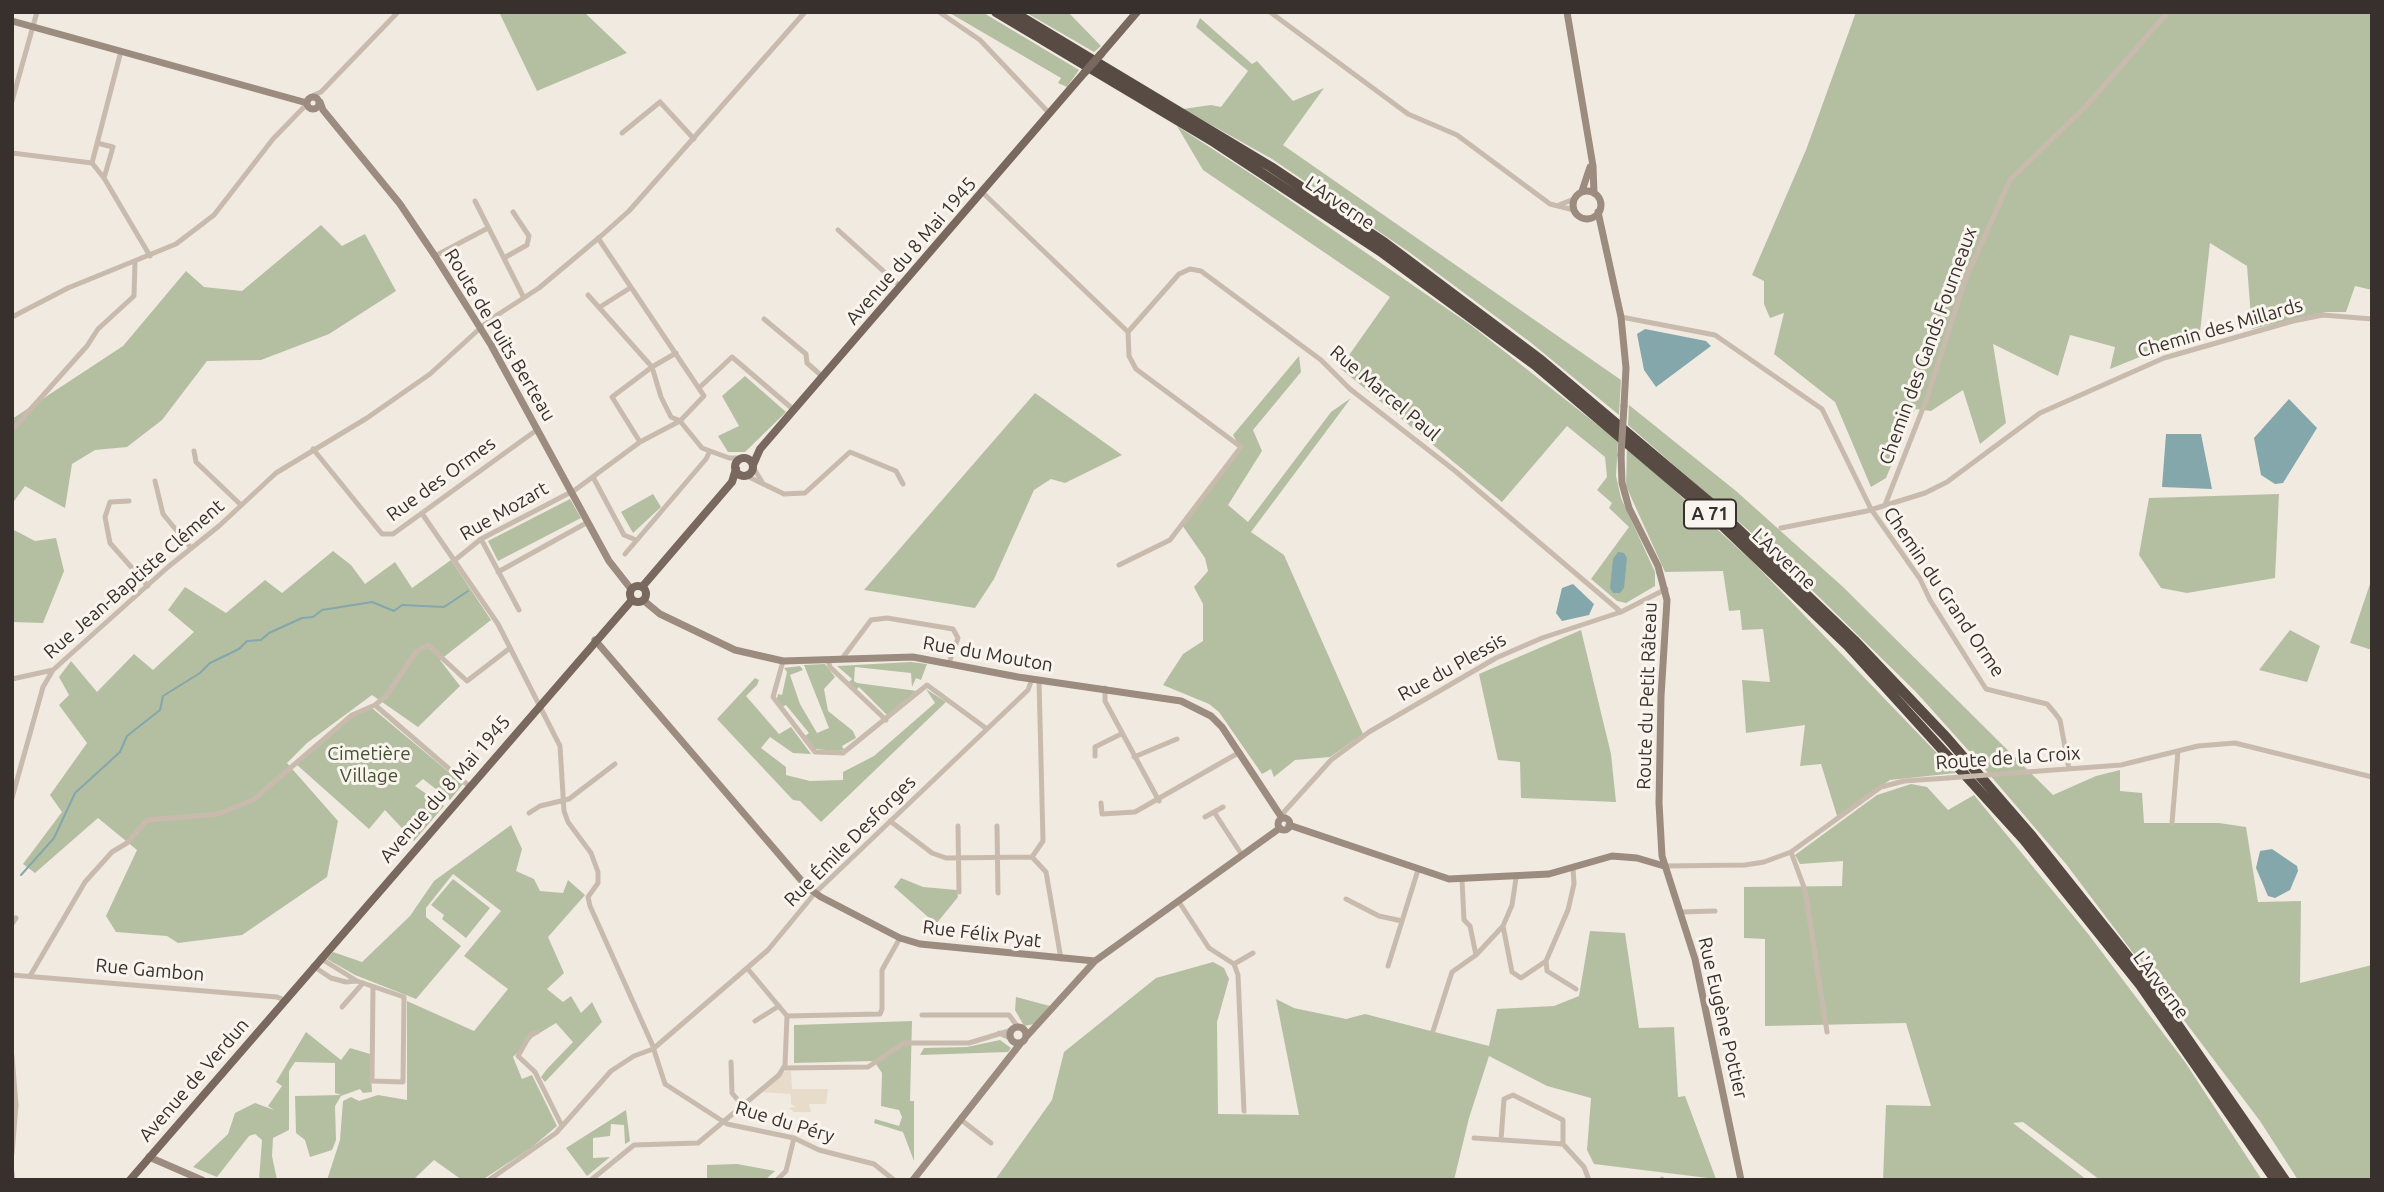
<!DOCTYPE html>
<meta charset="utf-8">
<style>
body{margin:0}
#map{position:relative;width:2384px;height:1192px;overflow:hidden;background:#f1eae1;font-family:Ubuntu,sans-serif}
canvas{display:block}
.frame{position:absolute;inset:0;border:14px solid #38302c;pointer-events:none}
</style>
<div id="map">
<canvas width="2384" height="1192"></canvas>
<div class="frame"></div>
</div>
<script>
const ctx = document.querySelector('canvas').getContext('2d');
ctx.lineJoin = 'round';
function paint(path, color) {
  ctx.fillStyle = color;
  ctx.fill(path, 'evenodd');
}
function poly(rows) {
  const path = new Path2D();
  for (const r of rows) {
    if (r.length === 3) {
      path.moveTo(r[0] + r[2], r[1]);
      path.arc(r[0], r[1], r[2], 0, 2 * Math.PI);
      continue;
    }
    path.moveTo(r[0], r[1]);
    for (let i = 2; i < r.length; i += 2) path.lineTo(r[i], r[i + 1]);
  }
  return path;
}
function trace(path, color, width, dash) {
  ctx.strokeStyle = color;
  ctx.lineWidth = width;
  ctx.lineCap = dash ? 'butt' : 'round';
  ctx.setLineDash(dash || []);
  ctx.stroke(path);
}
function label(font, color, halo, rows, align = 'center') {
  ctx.font = font + ' Ubuntu,sans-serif';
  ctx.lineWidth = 6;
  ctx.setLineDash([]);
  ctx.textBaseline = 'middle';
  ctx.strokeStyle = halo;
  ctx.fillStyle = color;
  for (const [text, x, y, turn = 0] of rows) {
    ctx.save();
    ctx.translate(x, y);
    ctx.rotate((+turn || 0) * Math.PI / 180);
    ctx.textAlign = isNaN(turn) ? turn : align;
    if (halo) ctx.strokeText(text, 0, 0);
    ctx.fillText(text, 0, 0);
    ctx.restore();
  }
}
paint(poly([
 [499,12,584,12,627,53,537,91],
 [948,12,982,12,1079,70,1067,87,1058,83,1061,78],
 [1025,12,1068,12,1101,46,1094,52],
 [1856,12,2372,12,2372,290,2355,286,2346,312,2326,312,2252,329,2247,266,2210,243,2199,341,2167,346,2110,369,2115,347,2070,335,2058,376,1993,344,2006,423,1980,444,1963,390,1931,411,1915,409,1886,478,1871,487,1835,402,1774,354,1784,313,1770,318,1764,304,1764,281,1752,275,1806,150],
 [1200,18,1252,64,1257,61,1293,101,1324,88,1283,145,1621,380,1619,415,1530,342,1409,252,1272,159,1183,109,1211,105,1221,107,1248,71,1196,27],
 [1177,126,1265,183,1472,326,1618,441,1616,476,1621,498,1655,572,1655,586,1626,603,1617,601,1591,579,1629,527,1609,508,1612,503,1597,490,1607,477,1605,457,1567,426,1502,502,1340,368,1390,297,1203,170],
 [321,225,342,246,365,234,396,291,329,334,261,360,207,361,162,420,127,447,95,450,72,464,65,508,25,486,12,504,12,419,123,346,186,271,204,287,242,291],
 [1299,356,1301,372,1253,430,1262,451,1228,505,1248,522,1331,412,1351,398,1251,532,1284,555,1363,734,1330,757,1295,760,1274,777,1271,769,1262,774,1219,712,1209,704,1163,685,1183,654,1203,641,1203,604,1194,587,1208,571,1205,558,1182,525,1240,447,1233,435],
 [745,376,786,412,745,452,728,452,718,436,739,426,722,396],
 [1035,393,1122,455,1065,483,1051,479,1034,490,994,579,975,608,864,590],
 [1629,405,1736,491,1842,586,2053,795,2096,776,2120,770,2120,791,2142,793,2144,823,2219,823,2246,827,2258,902,2301,901,2300,983,2372,965,2372,1180,2298,1180,2260,1121,2066,864,1977,760,1916,692,1771,550,1628,425],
 [1627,447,1753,562,1956,773,1890,780,1837,816,1821,764,1800,766,1805,725,1746,733,1742,680,1770,682,1763,629,1742,630,1740,610,1729,611,1723,571,1665,572,1626,486],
 [653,494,661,507,633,533,621,512],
 [2279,494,2275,578,2187,593,2161,588,2139,555,2149,498],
 [570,499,581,518,498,561,488,541],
 [12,529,35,541,56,538,64,571,43,623,12,622],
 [333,551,351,565,365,584,395,562,412,588,451,560,491,620,440,660,460,686,418,727,372,695,307,743,287,763,338,821,327,877,242,935,178,943,167,936,116,932,106,916,137,850,98,818,35,873,23,864,62,812,50,795,87,743,59,705,69,695,59,677,71,661,97,692,134,654,153,670,194,632,168,610,185,587,226,613,265,580,282,593],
 [2372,578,2372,650,2350,643],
 [1581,630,1611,754,1616,802,1521,798,1520,762,1498,760,1479,674],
 [2290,630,2320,646,2307,682,2259,670],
 [911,662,927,664,921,680,916,678,912,687,911,673,855,667,854,681,857,683,917,691,887,715,859,687,856,690,848,683,852,679,837,666],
 [825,664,835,677,824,689,828,711,853,731,856,738,842,746,844,750,837,751,815,749,805,736,809,733,786,705,782,707,777,699,778,694,782,695,787,672,784,668,800,666,803,670,790,675,800,704,817,733,829,728,804,665],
 [755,678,759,680,757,685,746,696,779,734,791,727,811,754,793,753,770,737,761,748,786,767,786,775,810,781,843,780,843,772,874,756,935,703,926,689,946,702,821,822,800,801,793,800,717,719],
 [372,708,463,784,450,800,423,779,415,786,444,806,414,841,385,810,369,829,296,764,353,716],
 [1911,784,1927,787,1948,810,1974,795,2089,935,2185,1062,2262,1180,2100,1180,2023,1122,2013,1123,2087,1180,1883,1180,1886,1105,1931,1106,1906,1023,1765,1026,1765,939,1744,938,1744,887,1842,886,1843,861,1800,864,1795,855,1877,795],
 [511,825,522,849,516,871,534,879,540,891,563,893,568,880,585,895,548,937,564,973,547,989,563,1002,571,996,581,1013,592,1002,602,1022,545,1082,541,1077,547,1069,573,1042,556,1023,533,1037,513,1057,522,1079,532,1075,557,1126,531,1148,482,1180,462,1180,434,1160,413,1180,327,1180,340,1140,343,1101,351,1097,359,1101,378,1095,407,1100,407,1001,474,1031,508,989,464,956,501,911,453,874,426,908,426,917,461,946,416,999,355,975,327,959,333,952,362,962,410,916,434,881],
 [901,878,923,887,957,890,958,897,936,924,894,887],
 [453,879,490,908,466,938,442,919,444,915,431,905],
 [1590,931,1625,933,1639,1028,1674,1027,1678,1097,1685,1096,1716,1179,1594,1164,1587,1150,1591,1098,1547,1086,1489,1056,1469,1118,1454,1180,995,1180,1052,1100,1064,1052,1156,978,1213,962,1224,968,1229,979,1217,1022,1218,1114,1299,1115,1276,999,1294,1008,1346,1019,1365,1014,1489,1046,1497,1009,1554,1006,1579,996],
 [1016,997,1050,1006,1034,1024,1024,1026,1015,1010],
 [912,1021,910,1101,914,1101,914,1161,903,1132,874,1123,875,1119,899,1126,902,1117,899,1110,881,1106,882,1073,874,1061,794,1063,794,1025],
 [306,1032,341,1060,350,1048,370,1054,372,1092,363,1093,360,1089,341,1096,335,1106,336,1140,332,1150,310,1157,305,1140,296,1133,295,1096,341,1095,335,1093,335,1063,295,1062,289,1071,289,1130,273,1138,272,1156,277,1180,259,1180,262,1140,255,1134,249,1136,217,1177,193,1167,228,1134,235,1113,255,1103,274,1110,268,1106,282,1086,276,1082],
 [1000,1040,1011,1048,1008,1052,920,1055,924,1048,967,1047],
 [626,1110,630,1141,625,1144,624,1125,611,1124,610,1136,593,1138,593,1158,610,1157,587,1176,566,1148],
 [737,1164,775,1171,765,1180,707,1180,707,1165]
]), '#b4bfa2');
paint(poly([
 [791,1070,792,1089,828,1089,826,1104,809,1104,811,1112,794,1112,789,1108,796,1107,791,1104,791,1094,760,1092,784,1072]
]), '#e7dcca');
paint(poly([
 [1645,329,1706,341,1711,346,1656,387,1644,370,1637,334],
 [2289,399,2317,428,2283,483,2275,484,2261,475,2254,438],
 [2166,434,2201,434,2212,489,2162,487],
 [1618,552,1624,553,1627,558,1624,588,1620,593,1613,593,1610,588,1613,559],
 [1573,584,1594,604,1589,615,1562,621,1556,613,1562,588],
 [2272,849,2297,866,2298,871,2290,890,2275,898,2268,896,2256,868,2260,851]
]), '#83a7ab');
trace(poly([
 [21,875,54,838,75,793,120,752,127,736,160,710,163,696,200,673,210,663,239,649,247,641,261,640,269,633,302,618,313,617,322,610,372,602,394,611,402,605,444,607,468,591]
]), '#83a7ab', 2);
trace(poly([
 [939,12,980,40,1050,114],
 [1270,12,1408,114,1457,135,1550,204,1574,210],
 [121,51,92,163,104,178,150,256],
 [312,96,321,92,398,12],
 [12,101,37,12],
 [622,133,660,102,694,139],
 [97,143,113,147,104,178],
 [12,153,92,163],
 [982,192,1128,332,1129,356,1136,369,1241,447,1170,540,1119,565],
 [475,201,523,296],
 [1559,205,1574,199],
 [838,230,901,287],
 [598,238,704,396,680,421,671,417,661,397,652,367,612,397,640,442],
 [435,256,488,228],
 [504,258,527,245,529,236,513,212],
 [588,295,652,367,676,353],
 [600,307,630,288],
 [12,317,68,288,176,244,214,215,273,139,307,104],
 [1621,317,1715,335,1822,409,1871,509,1920,579,1930,600,1986,689,2047,704,2054,712,2060,720,2069,769],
 [764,319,806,354,807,363,823,377],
 [1128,332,1179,274,1190,269,1201,271,1321,360,1350,389,1454,470,1621,612],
 [699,388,732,357,794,410],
 [12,430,87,346,98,329,134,296,135,261],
 [313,449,382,534,393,534,538,429],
 [194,451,196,462,241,505],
 [753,467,762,482],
 [747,476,784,494,805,493,850,452,896,471,903,484],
 [593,477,624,535,636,540],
 [155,481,163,514,191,548],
 [129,501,110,502,105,517,110,543,148,586],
 [1885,505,1927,398,1965,280,2010,180,2087,105,2168,12],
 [423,515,498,624,560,746,564,811,568,822,591,853,598,872,598,883,588,897,590,906,652,1044,665,1084,727,1124,794,1138,819,1150,874,1164,894,1180],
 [1781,528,1867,511,1925,493,1947,482,2040,413,2164,358,2293,321,2323,315,2372,319],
 [481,539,519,610],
 [625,554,706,459,710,451],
 [455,560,481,539,575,490,640,442,680,421,702,448,729,458,743,458],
 [498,572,588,522],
 [828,660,830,667,886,720],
 [841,660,871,620,887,618,953,629,958,638,949,663],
 [783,661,773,697,815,752,843,753,927,685,987,729],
 [12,679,53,670],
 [1039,680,1043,841,1032,857,1046,872,1061,959],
 [1105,688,1105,701,1159,801],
 [375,705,469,786],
 [1095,756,1095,747,1121,734],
 [1134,757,1177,739],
 [2013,773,2121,765,2198,746,2235,743,2372,777],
 [12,798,43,687,53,670,168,567,219,526,276,473,367,418,430,374,488,321,539,288,601,236,629,211,805,12],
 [1101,803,1102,814,1135,812,1240,752],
 [1214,812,1242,855],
 [529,813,540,806,569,799,615,764],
 [1205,817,1223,807],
 [1284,818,1284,812,1331,760,1369,732,1496,658,1542,638,1621,612,1666,589],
 [890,821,932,853,946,858,1032,857],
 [2172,823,2178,751],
 [958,826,959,892],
 [997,826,998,893],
 [1791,852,1805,890,1827,1032],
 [1664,866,1745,865,1764,862,1791,852,1881,787,1904,781,1948,778],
 [1462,880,1464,920,1470,926,1476,955],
 [1346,899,1379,916,1402,921],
 [1179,902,1209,948,1234,964,1238,975,1244,1111],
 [1680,912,1715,911],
 [12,924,16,918],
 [1503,926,1512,972,1521,978,1546,961,1568,910,1574,884,1573,868],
 [320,958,357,981,404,997,403,1082,372,1081,373,987],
 [1546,961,1547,971,1576,989],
 [1234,964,1253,953],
 [313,966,331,978,346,982,357,981],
 [1388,966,1418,870],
 [747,968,787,1016],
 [12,975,277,997,284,1000],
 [30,976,85,882,112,852,127,843,147,820,218,814,253,800,352,715,375,705,386,696,416,652,428,645,467,681,510,648],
 [342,1007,363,983],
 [922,1015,1009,1015,1018,1027],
 [787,1016,880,1014,882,1009,882,970,900,938],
 [755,1021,779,1006],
 [1433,1031,1452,972,1476,955,1503,926,1512,905,1516,878],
 [537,1032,530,1035,518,1056,535,1072,562,1126],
 [999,1033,1010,1038],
 [12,1056,16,1105,12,1154],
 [731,1062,732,1093,742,1105],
 [784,1068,868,1067,904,1043,969,1043,1012,1030],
 [960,1119,991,1143],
 [1474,1138,1563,1144],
 [1501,1140,1504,1099,1513,1095,1563,1120,1563,1144],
 [1563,1144,1584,1167,1589,1180],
 [12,1172,13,1180],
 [1662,1179,1662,1180],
 [489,1180,556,1133,611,1071,634,1056,653,1049,768,950,815,893,1028,690,1032,679],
 [591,1180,634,1145,698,1143,779,1075,785,1065,787,1016],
 [777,1180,786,1171,794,1138]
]), '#c8bbae', 5);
trace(poly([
 [1567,12,1593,166,1594,193],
 [12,21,307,103],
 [313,103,6],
 [320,102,323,110,400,204,435,256,491,345,609,561,631,589],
 [1582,191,1590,167],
 [1587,205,14],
 [1598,212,1621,317,1626,368,1624,406],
 [1621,455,1622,483,1629,508,1658,566,1667,600,1661,696,1659,803,1662,856,1695,959,1741,1180],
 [643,600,660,614,735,650,783,661,913,657,1018,677,1181,701,1211,716,1222,727,1282,818],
 [595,640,807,887,821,897,900,938,920,944,1095,961,1280,828],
 [1284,824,6],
 [1289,825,1449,879,1549,874,1612,856,1637,858,1664,866],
 [1018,1035,8],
 [1026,1037,1095,961],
 [149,1157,202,1180],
 [913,1180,1020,1044]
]), '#9c8b7f', 7);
trace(poly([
 [1101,54,1137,12],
 [744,467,9],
 [753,465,760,449,1085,72],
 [638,594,8],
 [642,587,732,482,736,469],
 [130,1180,632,600]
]), '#78685e', 8);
trace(poly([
 [996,12,1214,142,1380,251,1535,365,1709,513,1848,646,2024,840,2140,985,2275,1180],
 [1013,12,1271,167,1385,243,1541,360,1712,504,1854,640,1947,738,2032,836,2147,980,2285,1180]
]), '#574b44', 10);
trace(poly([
 [1948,778,2013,773]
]), '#c8bbae', 5);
trace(poly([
 [1621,455,1624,406]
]), '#9c8b7f', 7);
trace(poly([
 [1085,72,1101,54]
]), '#78685e', 8);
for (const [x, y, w] of [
 [1710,514,52]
]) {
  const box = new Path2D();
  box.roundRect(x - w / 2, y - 14.5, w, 29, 5);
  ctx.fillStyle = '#f9f4ed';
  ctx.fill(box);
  trace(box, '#38302c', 2);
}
label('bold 18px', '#38302c', null, [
 ["A 71",1710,514]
]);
label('19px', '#38302c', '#f9f4ed', [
 ["L'Arverne",1340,203,34],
 ["Avenue du 8 Mai 1945",911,251,-49],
 ["Chemin des Millards",2220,328,-16],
 ["Route de Puits Berteau",500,335,59],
 ["Chemin des Gands Fourneaux",1928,346,-70],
 ["Rue Marcel Paul",1385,393,40],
 ["Rue des Ormes",441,479,-36],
 ["Rue Mozart",504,511,-30],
 ["L'Arverne",1784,559,43],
 ["Rue Jean-Baptiste Clément",134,579,-41],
 ["Chemin du Grand Orme",1944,592,56],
 ["Rue du Mouton",988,654,10],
 ["Rue du Plessis",1452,667,-29],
 ["Route du Petit Râteau",1647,696,-88],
 ["Route de la Croix",2008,758,-4],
 ["Avenue du 8 Mai 1945",445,789,-49],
 ["Rue Émile Desforges",850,841,-45],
 ["Rue Félix Pyat",982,934,7],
 ["Rue Gambon",150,970,5],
 ["L'Arverne",2161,985,53],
 ["Rue Eugène Pottier",1723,1018,77],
 ["Avenue de Verdun",194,1080,-49],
 ["Rue du Péry",785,1122,17]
]);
label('19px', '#455332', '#f9f4ed', [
 ["Cimetière",369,754],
 ["Village",369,776]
]);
</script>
